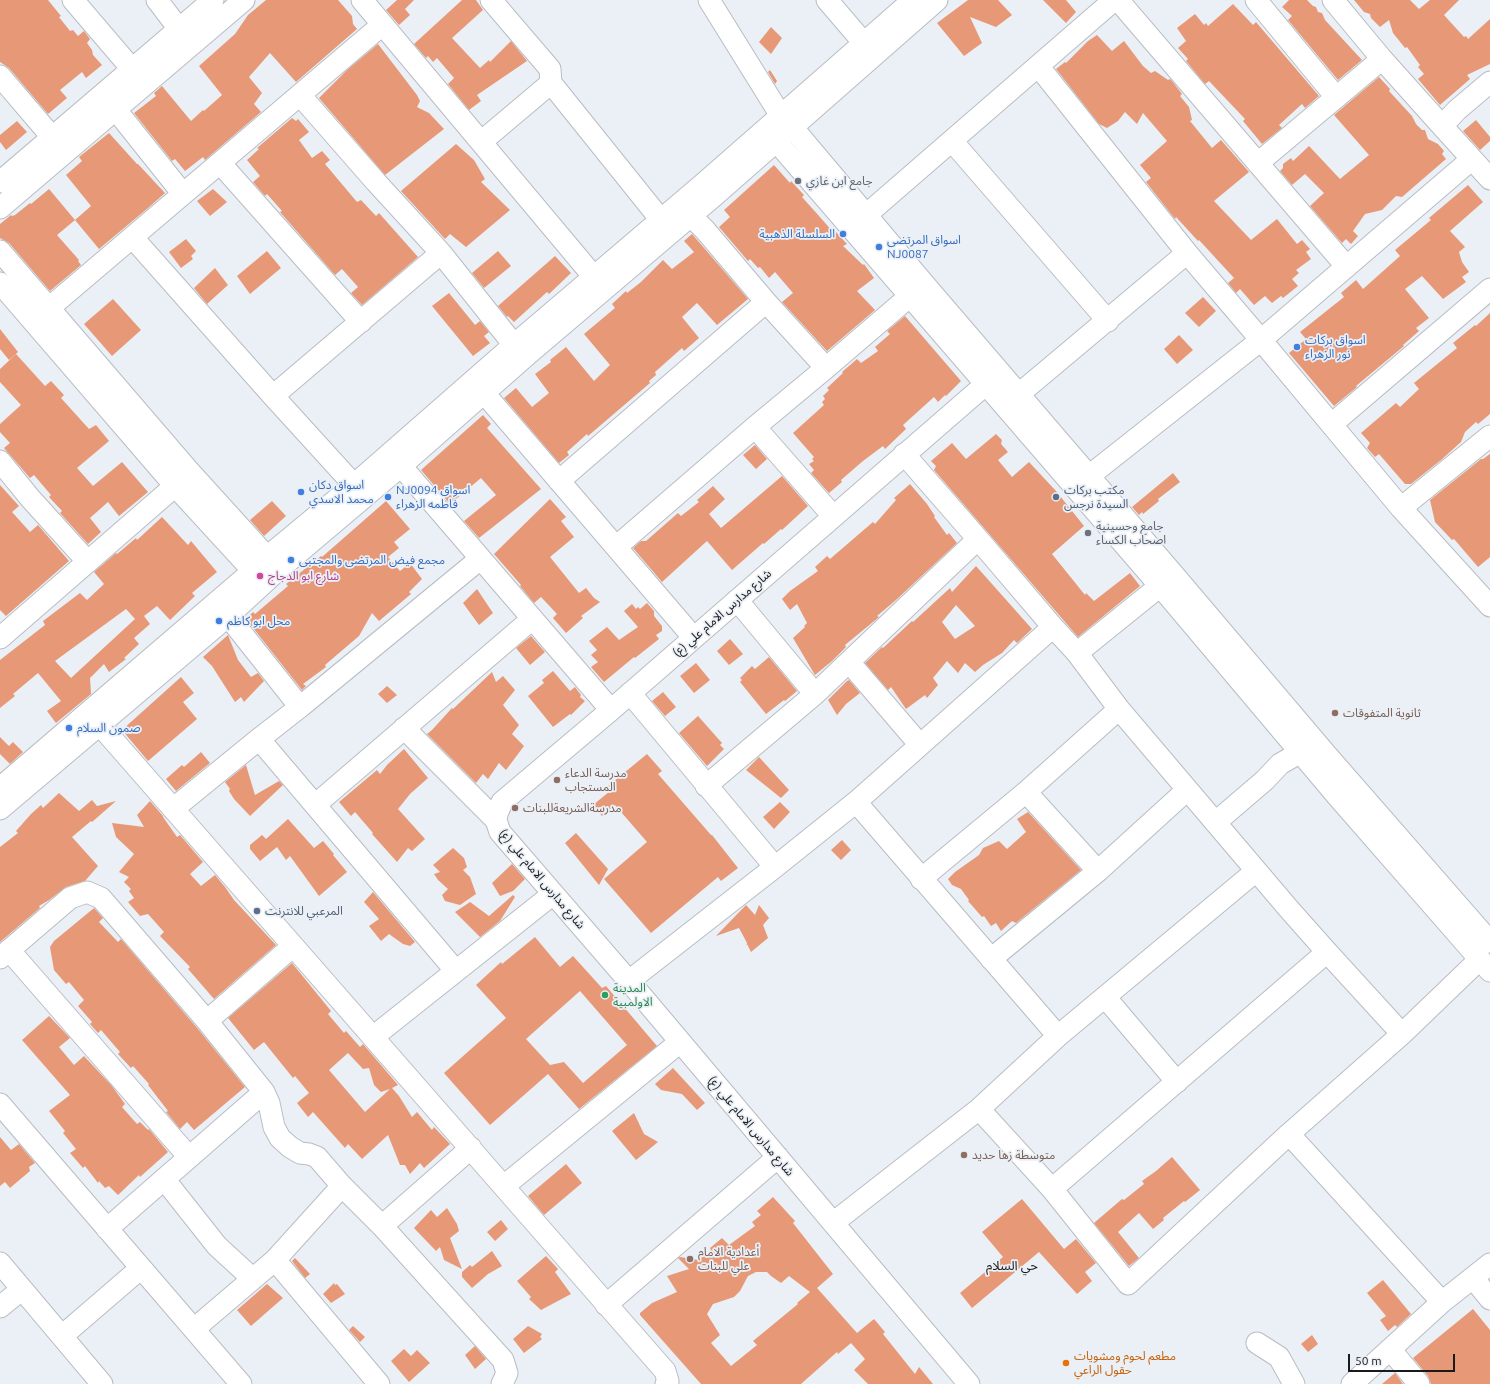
<!DOCTYPE html>
<meta charset="utf-8">
<style>
body{margin:0}
#map{position:relative;width:1490px;height:1384px;overflow:hidden;background:#ebf0f6;font-family:Ubuntu,sans-serif}
canvas{display:block}
.scale{position:absolute;left:1348px;top:1354px;width:107px;height:18px;box-sizing:border-box;border:2px solid #181a1c;border-top:0;padding-left:5px;font-size:12px;line-height:14px;white-space:nowrap;color:#181a1c;-webkit-text-stroke:3px #ebf0f6;paint-order:stroke}
</style>
<div id="map">
<canvas width="1490" height="1384"></canvas>
<div class="scale">50 m</div>
</div>
<script>
const ctx = document.querySelector('canvas').getContext('2d');
ctx.lineJoin = 'round';
function paint(path, color) {
  ctx.fillStyle = color;
  ctx.fill(path, 'evenodd');
}
function poly(rows) {
  const path = new Path2D();
  for (const r of rows) {
    path.moveTo(r[0], r[1]);
    for (let i = 2; i < r.length; i += 2) path.lineTo(r[i], r[i + 1]);
  }
  return path;
}
function trace(path, color, width, dash) {
  ctx.strokeStyle = color;
  ctx.lineWidth = width;
  ctx.lineCap = dash ? 'butt' : 'round';
  ctx.setLineDash(dash || []);
  ctx.stroke(path);
}
function label(font, color, halo, rows, align = 'center') {
  ctx.font = font + ' Ubuntu,"Noto Sans Arabic",sans-serif';
  ctx.lineWidth = 3.5;
  ctx.setLineDash([]);
  ctx.textBaseline = 'middle';
  ctx.strokeStyle = halo;
  ctx.fillStyle = color;
  for (const [text, x, y, turn = 0] of rows) {
    ctx.save();
    ctx.translate(x, y);
    ctx.rotate((+turn || 0) * Math.PI / 180);
    ctx.textAlign = isNaN(turn) ? turn : align;
    if (halo) ctx.strokeText(text, 0, 0);
    ctx.fillText(text, 0, 0);
    ctx.restore();
  }
}
paint(poly([
 [0,0,48,0,61,16,59,17,70,31,73,30,78,36,84,31,90,39,87,43,92,50,93,55,102,65,86,78,82,72,60,90,67,98,48,114,9,68,0,62],
 [266,0,338,0,352,16,353,24,357,29,296,82,270,53,249,77,262,93,254,104,261,112,205,160,203,157,185,171,175,159,172,161,134,113,156,96,154,93,162,86,191,121,203,110,204,111,222,95,199,66,235,34,248,15],
 [397,0,414,0,405,9,410,15,399,25,386,10],
 [462,0,476,0,483,10,452,38,480,68,489,60,490,62,511,41,527,61,477,95,481,101,469,110,448,84,454,78,437,58,433,62,428,56,426,58,414,44],
 [968,0,998,0,1012,15,996,27,970,17,982,43,964,56,937,23],
 [1043,0,1066,0,1076,12,1066,23],
 [1289,0,1307,0,1313,6,1316,7,1318,12,1322,13,1325,20,1362,60,1338,80,1288,20,1292,16,1282,7],
 [1354,0,1410,0,1419,9,1430,0,1459,0,1444,15,1464,37,1466,36,1468,39,1490,19,1490,64,1467,75,1470,79,1440,105,1418,79,1424,74,1418,67,1420,65,1407,47,1405,48,1393,33,1389,20,1380,27,1371,18,1370,14,1364,12],
 [1233,4,1253,25,1256,22,1319,96,1305,108,1302,104,1279,125,1282,128,1262,144,1243,121,1245,119,1209,81,1205,84,1186,61,1188,59,1178,48,1186,41,1177,28,1195,14,1204,25,1206,23,1208,26],
 [771,27,782,38,771,54,759,42],
 [1097,35,1112,51,1124,41,1143,66,1151,73,1155,71,1168,80,1170,79,1172,81,1182,94,1180,96,1189,107,1192,120,1190,121,1212,148,1221,140,1249,172,1214,201,1251,240,1277,219,1297,244,1302,240,1310,249,1306,252,1311,259,1296,270,1299,273,1292,279,1298,286,1283,298,1281,296,1272,303,1265,296,1254,305,1240,289,1236,293,1228,283,1234,278,1199,240,1198,241,1176,217,1175,219,1146,182,1151,178,1140,165,1167,141,1143,113,1137,124,1125,112,1118,121,1107,128,1099,124,1056,69,1065,62,1066,63,1088,41],
 [378,44,417,95,420,101,417,107,429,113,444,129,385,175,319,98,347,70],
 [770,70,777,81,775,84,768,72],
 [1379,77,1390,89,1389,91,1412,116,1416,124,1422,130,1425,130,1428,139,1438,144,1444,151,1442,154,1446,159,1402,197,1396,196,1382,210,1365,214,1353,231,1358,236,1351,244,1346,239,1342,243,1310,206,1324,193,1305,174,1292,185,1280,171,1283,168,1283,164,1291,158,1293,161,1309,146,1340,179,1369,155,1334,115],
 [292,118,296,121,298,119,309,132,299,140,312,158,322,151,330,160,325,164,357,202,361,200,376,216,379,213,418,257,362,305,351,293,358,287,342,269,335,275,280,212,282,211,267,194,265,196,253,182,260,176,247,160,259,149,257,148],
 [1476,120,1490,137,1490,141,1480,150,1463,131],
 [17,121,27,132,6,150,0,142,0,135],
 [109,133,137,164,138,164,165,193,148,208,99,249,75,220,91,206,66,175,82,161,79,157],
 [456,144,474,160,485,179,481,182,510,210,466,247,450,234,445,239,401,191],
 [774,165,790,183,791,181,804,195,802,197,819,216,834,233,836,232,847,244,843,246,863,265,864,264,874,278,857,291,875,310,827,351,782,302,793,293,775,272,769,278,760,267,758,268,750,259,748,261,719,227,730,217,724,210],
 [1468,185,1483,202,1450,231,1465,247,1459,252,1462,262,1469,272,1462,277,1466,282,1443,299,1422,276,1405,289,1429,318,1416,328,1419,331,1403,345,1404,346,1356,386,1357,387,1334,406,1289,353,1306,339,1300,332,1344,297,1341,293,1356,280,1363,289,1400,256,1395,250,1431,220,1429,218],
 [49,189,75,220,57,235,79,260,78,261,81,265,50,291,9,243,0,238,0,224,11,215,12,216,15,215,30,203,31,204],
 [213,189,227,202,210,216,197,201],
 [692,234,748,299,717,325,697,303,682,317,699,338,684,351,682,348,655,372,656,375,649,381,650,383,588,436,587,434,567,452,569,455,559,463,504,398,516,388,532,407,549,393,535,374,551,362,550,360,566,347,594,381,610,365,584,334,615,308,612,304,626,291,627,293,641,282,663,260,672,269,694,252,684,241],
 [186,239,196,251,191,256,193,259,181,268,169,252],
 [267,251,281,268,250,294,237,276],
 [498,251,511,266,484,288,472,273],
 [555,256,571,273,549,294,547,292,514,322,508,316,507,317,498,306],
 [215,268,228,285,207,304,194,288],
 [449,293,475,325,480,321,489,332,484,336,490,343,473,356,432,306],
 [1203,297,1216,311,1199,327,1185,313],
 [113,299,141,330,112,356,84,324],
 [1490,313,1490,414,1478,424,1476,422,1465,432,1461,442,1441,460,1411,484,1405,484,1379,454,1375,457,1367,448,1370,443,1361,433,1396,403,1400,407,1419,389,1414,383,1457,348,1453,343,1475,325,1476,326],
 [905,316,961,381,946,396,945,395,938,402,934,397,903,425,906,429,885,449,883,446,863,461,841,480,842,482,829,493,811,473,814,470,809,464,814,461,812,459,814,457,793,433,824,405,822,402,825,399,823,396,829,390,827,388,843,373,842,372,857,359,861,363,878,351,875,347,890,334,887,331],
 [0,329,18,352,9,360,0,349],
 [1179,335,1193,350,1177,364,1164,349],
 [16,354,45,386,51,381,64,395,61,398,89,429,96,425,109,441,77,468,93,486,122,462,148,492,119,516,108,502,90,518,101,532,88,544,60,513,62,511,49,497,51,495,34,475,30,478,4,448,10,443,0,432,0,424,21,405,0,382,0,369],
 [483,415,491,424,487,428,541,489,479,538,464,521,496,495,481,478,450,504,421,470],
 [996,434,1002,440,1001,444,1008,452,998,460,1012,477,1029,462,1056,491,1084,526,1052,554,1085,595,1086,593,1094,601,1130,573,1140,586,1078,637,934,470,936,466,931,461,952,443,966,459],
 [755,445,767,459,756,469,743,455],
 [1490,454,1490,557,1478,567,1454,539,1452,540,1435,522,1430,500,1481,459,1483,459],
 [1173,473,1180,482,1158,499,1159,501,1143,514,1142,512,1139,515,1132,507],
 [782,476,808,506,782,530,781,529,764,544,763,543,732,570,707,541,662,582,633,548,641,541,646,541,678,513,681,516,699,502,697,500,713,486,725,499,709,514,721,528],
 [910,484,927,504,935,516,934,517,947,535,949,533,957,543,896,600,877,616,879,617,845,645,846,647,832,661,815,675,793,638,805,627,804,626,807,623,797,604,790,610,782,599,790,591,818,571,815,567,827,556,830,559,873,522,875,524,896,500,894,498],
 [0,485,19,506,12,512,30,532,38,525,69,561,6,616,0,610],
 [550,499,566,517,561,521,574,537,550,557,579,593,586,588,594,598,600,602,581,616,583,618,566,633,553,618,557,614,541,597,534,603,520,586,521,585,494,554],
 [272,501,286,516,264,536,250,520],
 [386,501,410,529,394,542,399,548,388,557,400,571,410,563,422,579,409,592,411,594,379,621,372,613,359,636,325,665,326,667,303,684,306,686,302,690,246,619,253,612,255,614,288,586,286,584,321,556,322,557],
 [162,517,188,545,191,541,217,572,192,593,195,596,170,620,157,606,144,616,150,624,134,638,139,644,124,658,126,659,109,672,104,664,90,678,91,694,56,723,47,711,61,701,38,673,13,694,15,696,0,708,0,660,45,625,43,621,80,593,87,600,104,584,94,572,116,553,117,554,136,538,137,540],
 [126,609,135,619,71,678,55,661],
 [976,566,1032,629,1017,643,1014,640,1002,653,983,665,975,672,965,663,958,673,947,661,933,678,938,685,927,698,925,695,906,709,891,687,888,690,865,663,882,647,883,648,912,621,913,622,950,588,952,592],
 [956,605,975,626,955,639,942,622],
 [477,589,493,613,479,625,463,603],
 [647,603,654,611,654,616,662,626,662,631,656,635,659,639,635,658,634,657,604,682,591,667,598,662,591,655,597,650,589,641,607,627,619,640,638,627,624,611,632,604,636,609,638,607,640,609],
 [228,635,238,660,251,677,258,673,264,681,244,702,241,697,235,702,212,666,203,657],
 [531,636,545,652,530,665,516,648],
 [730,639,743,654,729,665,717,651],
 [769,657,797,691,785,701,784,700,766,714,740,682,742,680,740,678,752,666,755,669],
 [696,663,710,680,694,693,680,676],
 [553,671,570,691,575,687,581,695,580,697,585,701,571,715,570,714,553,727,528,696,544,683,542,680],
 [492,672,496,682,503,676,515,690,503,705,519,725,512,734,524,746,506,770,499,763,488,779,483,774,476,783,427,734,432,730,452,708,453,709],
 [181,677,194,693,183,702,197,719,148,761,122,730],
 [849,680,860,693,846,704,837,715,828,700,847,681],
 [387,686,397,695,387,703,378,694],
 [663,692,676,707,665,716,652,701],
 [698,716,722,743,720,745,724,749,707,766,679,733],
 [0,737,9,746,13,742,23,752,10,764,0,754],
 [404,749,428,778,410,794,398,809,425,839,412,851,408,848,397,862,372,834,373,833,355,812,351,816,339,802,377,770,380,774,387,765],
 [201,752,210,763,176,791,166,779,182,765,184,767],
 [647,754,662,771,658,774,711,835,712,835,738,868,721,881,718,877,651,933,604,879,647,842,615,805,602,816,593,805,610,791,607,787],
 [759,757,789,790,781,798,746,770],
 [246,765,255,795,279,781,283,785,250,816,234,799,229,791,230,789,225,782],
 [59,793,79,811,92,800,97,806,116,801,92,822,91,821,72,837,98,866,85,881,66,887,49,900,39,906,40,908,0,942,0,847,18,833,16,831,31,814,41,805,43,808],
 [150,801,163,816,163,817,177,837,180,835,203,862,190,874,201,886,215,875,225,887,234,900,276,945,214,999,188,969,190,967,160,936,164,932,148,914,140,916,128,902,134,898,129,891,131,889,124,882,129,877,119,872,134,854,116,837,112,823,144,827,137,815],
 [780,802,790,812,774,829,763,817],
 [1028,812,1081,870,1016,923,1012,921,1001,931,996,923,991,926,984,916,982,917,968,901,969,900,961,889,952,885,948,879,955,872,979,855,983,848,999,841,1007,849,1026,832,1017,819],
 [288,819,314,848,323,841,334,854,333,855,347,872,319,896,290,856,286,860,277,847,260,861,250,849,250,845,262,835,266,839],
 [576,833,608,869,599,885,565,843],
 [842,840,851,850,841,860,831,850],
 [453,848,464,858,467,867,463,870,470,877,476,894,460,905,445,901,442,895,448,889,438,880,434,874,440,872,433,865],
 [512,864,525,879,513,891,500,896,492,883],
 [373,892,415,942,410,946,403,944,389,934,381,941,369,926,379,919,364,902],
 [513,895,515,897,500,921,480,937,455,912,470,902,489,916],
 [746,905,755,915,759,905,769,918,763,925,768,938,751,952,747,944,746,946,747,943,739,928,716,936],
 [94,908,103,918,99,922,118,942,121,939,198,1029,245,1087,194,1130,187,1122,180,1129,166,1112,168,1111,148,1085,149,1084,133,1066,131,1068,118,1054,120,1052,101,1030,98,1033,90,1024,92,1022,78,1006,84,1000,69,982,66,984,54,970,50,947,54,941],
 [535,937,560,967,573,956,602,988,606,986,657,1046,579,1109,548,1074,490,1125,444,1073,506,1018,476,985,501,962,502,964],
 [580,991,627,1045,583,1083,564,1062,550,1065,526,1039],
 [292,963,331,1011,328,1014,344,1033,346,1031,360,1047,363,1044,398,1085,392,1088,399,1096,412,1117,417,1112,432,1130,434,1127,450,1144,424,1168,420,1163,410,1174,405,1165,400,1165,388,1135,362,1159,348,1144,345,1148,313,1112,308,1117,297,1103,309,1093,295,1076,293,1078,264,1042,254,1050,228,1018],
 [348,1053,363,1069,369,1068,374,1085,381,1092,390,1089,365,1112,329,1070],
 [49,1016,70,1038,59,1047,74,1065,84,1056,112,1086,125,1104,122,1107,137,1124,140,1122,148,1130,149,1129,168,1152,140,1177,139,1175,118,1195,109,1186,105,1188,99,1181,98,1183,85,1166,83,1168,70,1153,76,1149,63,1133,65,1131,49,1111,70,1095,22,1040],
 [673,1068,705,1103,697,1110,682,1094,661,1090,655,1084],
 [634,1113,644,1134,658,1142,636,1160,612,1131],
 [0,1137,11,1150,19,1144,35,1163,29,1167,30,1171,10,1188,5,1182,0,1186],
 [1172,1157,1200,1190,1185,1202,1184,1201,1163,1218,1164,1220,1153,1229,1139,1213,1118,1232,1139,1258,1129,1266,1094,1223,1122,1199,1124,1200,1144,1184,1142,1181,1156,1171],
 [566,1164,582,1183,544,1215,528,1196],
 [773,1197,795,1221,793,1223,833,1274,817,1288,857,1333,874,1319,885,1332,883,1334,915,1374,919,1367,933,1384,868,1384,854,1370,865,1359,851,1343,838,1354,837,1352,801,1384,701,1384,640,1315,640,1313,652,1303,677,1292,667,1276,689,1269,678,1258,680,1257,699,1260,711,1250,710,1248,722,1238,729,1245,755,1226,752,1222,761,1215,757,1211],
 [756,1272,767,1272,771,1276,781,1283,789,1276,810,1292,797,1303,798,1304,753,1341,757,1345,731,1366,711,1343,720,1335,707,1314,713,1304,734,1297,740,1291,748,1276],
 [1022,1199,1064,1249,1076,1239,1096,1263,1085,1272,1092,1281,1077,1294,1039,1252,972,1308,960,1293,1003,1257,982,1232],
 [447,1208,457,1224,459,1231,450,1238,462,1269,444,1260,440,1247,436,1251,414,1228,431,1210,437,1217],
 [501,1220,508,1229,495,1241,487,1232],
 [492,1251,502,1266,488,1274,472,1288,462,1277,462,1272,470,1265,472,1267],
 [546,1256,558,1269,555,1272,571,1294,541,1310,529,1299,531,1297,517,1281],
 [295,1258,310,1274,305,1278,292,1261],
 [1383,1280,1411,1314,1397,1327,1395,1325,1388,1331,1380,1320,1386,1316,1367,1293],
 [334,1283,335,1285,337,1284,345,1294,331,1303,323,1294],
 [267,1284,283,1298,251,1326,237,1310],
 [1473,1309,1490,1330,1490,1384,1431,1384,1428,1376,1413,1358],
 [353,1326,365,1337,360,1342,349,1330],
 [528,1326,542,1334,540,1337,542,1339,524,1353,513,1339],
 [1312,1335,1318,1344,1308,1352,1301,1344],
 [475,1346,486,1359,475,1369,465,1355],
 [404,1349,411,1356,417,1350,430,1363,409,1382,391,1361],
 [1395,1373,1403,1384,1382,1384]
]), '#e79877');
const minor = poly([
 [73,0,132,69],
 [157,0,179,29],
 [362,0,594,277],
 [709,0,781,116],
 [827,0,863,42],
 [1118,0,1346,266],
 [1256,0,1336,97],
 [1333,0,1382,59,1442,126],
 [1039,67,1187,253],
 [0,76,52,137],
 [1490,82,1457,110,1442,126,1490,179],
 [551,83,661,220],
 [300,95,376,182,441,253,514,345],
 [116,110,183,194],
 [792,127,925,285,1174,575,1325,753,1490,942],
 [776,141,1160,586,1338,797,1490,971],
 [952,141,1108,321],
 [481,142,551,83,550,69,491,0],
 [220,163,361,322],
 [1258,163,1382,59],
 [0,182,213,0],
 [0,208,244,0],
 [866,215,1114,0],
 [691,216,705,230,766,302,826,368],
 [133,238,273,396,354,485],
 [0,251,189,471,267,557],
 [0,283,175,486,253,571],
 [49,308,382,25],
 [484,393,693,637],
 [1019,394,1187,253,1261,340,1401,508,1490,606],
 [273,396,441,253],
 [1332,424,1490,289],
 [755,427,833,516],
 [904,454,978,539,1053,627,1077,653,1119,709,1288,908,1327,952,1402,1034],
 [0,461,30,498,88,562],
 [401,466,611,710],
 [1089,476,1261,340,1472,159],
 [559,481,766,302],
 [1401,508,1490,436],
 [616,547,755,427,826,368,910,296],
 [737,600,815,694],
 [228,616,300,707],
 [0,638,175,486],
 [1077,653,1160,586],
 [849,662,920,745],
 [630,693,775,867],
 [99,724,665,1371,668,1381,666,1384],
 [404,728,496,820],
 [259,739,455,970],
 [706,786,815,694,978,539],
 [0,788,253,571,267,557,354,485,514,345,703,184,913,0],
 [1026,792,1098,871],
 [856,802,1058,1036],
 [315,805,532,619],
 [0,809,228,616,278,570,401,466,528,354,714,196,937,0],
 [173,809,259,739,300,707,480,559],
 [1216,822,1265,780,1280,764,1301,752],
 [921,879,1026,792,1119,709],
 [9,950,189,1157],
 [0,958,70,898,87,892,101,898,207,1021,264,1092,269,1103,274,1127,280,1138,290,1147,300,1153,309,1154,317,1157,342,1186,382,1226,503,1360,507,1373,502,1384],
 [991,959,1098,871,1187,790],
 [629,981,775,867,856,802,1053,627],
 [1105,997,1177,1082],
 [207,1021,293,946],
 [373,1037,553,894],
 [0,1104,241,1384],
 [979,1109,1052,1189,1128,1284,1289,1134,1402,1034,1480,959],
 [1289,1134,1442,1302],
 [164,1179,217,1246,253,1279],
 [504,1186,680,1042],
 [1052,1189,1327,952],
 [833,1223,979,1109,1058,1036,1256,871],
 [382,1226,471,1148],
 [107,1229,264,1092],
 [275,1260,379,1384],
 [0,1263,102,1384],
 [1473,1278,1490,1299],
 [606,1305,778,1157],
 [0,1307,22,1289],
 [194,1329,275,1260,342,1186],
 [62,1336,141,1268],
 [1257,1343,1279,1357,1294,1384],
 [1390,1349,1419,1384],
 [969,1384,640,994,500,832,496,820,497,814,502,802,611,710,986,384],
 [1352,1384,1442,1302,1490,1264]
]);
trace(minor, '#b8bdc3', 23);
trace(minor, '#fff', 21);
for (const [x, y, r, color] of [
 [798,181,4,"#6b7280"],
 [843,234,4,"#3f7fe0"],
 [879,247,4,"#3f7fe0"],
 [1297,347,4,"#3f7fe0"],
 [301,492,4,"#3f7fe0"],
 [388,497,4,"#3f7fe0"],
 [1056,497,4,"#5c6f8a"],
 [1088,533,4,"#6b7280"],
 [291,560,4,"#3f7fe0"],
 [260,576,4,"#d1479c"],
 [219,621,4,"#3f7fe0"],
 [1335,713,4,"#8d6e63"],
 [69,728,4,"#3f7fe0"],
 [557,780,4,"#8d6e63"],
 [515,808,4,"#8d6e63"],
 [257,911,4,"#5c6f8a"],
 [605,995,4,"#2e9e5b"],
 [964,1155,4,"#8d6e63"],
 [690,1259,4,"#8d6e63"],
 [1066,1363,4,"#e8710a"]
]) {
  const dot = new Path2D();
  dot.arc(x, y, r, 0, 2 * Math.PI);
  ctx.fillStyle = color;
  ctx.fill(dot);
  trace(dot, '#ebf0f6', 1.5);
}
label('12px', '#5b616d', '#ebf0f6', [
 ["جامع ابن غازي",806,181],
 ["جامع وحسينية",1096,526],
 ["اصحاب الكساء",1096,540]
], 'left');
label('12px', '#366cbe', '#ebf0f6', [
 ["السلسلة الذهبية",835,234,"right"],
 ["اسواق المرتضى",887,240],
 ["NJ0087",887,254],
 ["اسواق بركات",1305,340],
 ["نور الزهراء",1305,354],
 ["اسواق دكان",309,485],
 ["محمد الاسدي",309,499],
 ["NJ0094 اسواق",396,490],
 ["فاطمه الزهراء",396,504],
 ["مجمع فيض المرتضى والمجتبى",299,560],
 ["محل ابو كاظم",227,621],
 ["صمون السلام",77,728]
], 'left');
label('12px', '#4e5e75', '#ebf0f6', [
 ["مكتب بركات",1064,490],
 ["السيدة نرجس",1064,504],
 ["المرعبي للانترنت",265,911]
], 'left');
label('12px', '#b23c85', '#ebf0f6', [
 ["شارع ابو الدجاج",268,576]
], 'left');
label('12px', '#181a1c', '#ebf0f6', [
 ["شارع مدارس الامام علي (ع)",722,613,-41],
 ["شارع مدارس الامام علي (ع)",542,879,50],
 ["شارع مدارس الامام علي (ع)",751,1126,50]
]);
label('12px', '#785e54', '#ebf0f6', [
 ["ثانوية المتفوقات",1343,713],
 ["مدرسة الدعاء",565,773],
 ["المستجاب",565,787],
 ["مدرسةالشريعةللبنات",523,808],
 ["متوسطة زها حديد",972,1155],
 ["أعدادية الامام",698,1252],
 ["علي للبنات",698,1266]
], 'left');
label('12px', '#27864d', '#ebf0f6', [
 ["المدينة",613,988],
 ["الاولمبية",613,1002]
], 'left');
label('12px', '#c56008', '#ebf0f6', [
 ["مطعم لحوم ومشويات",1074,1356],
 ["حقول الراعي",1074,1370]
], 'left');
label('13px', '#181a1c', '#ebf0f6', [
 ["حي السلام",1012,1266]
]);
</script>
